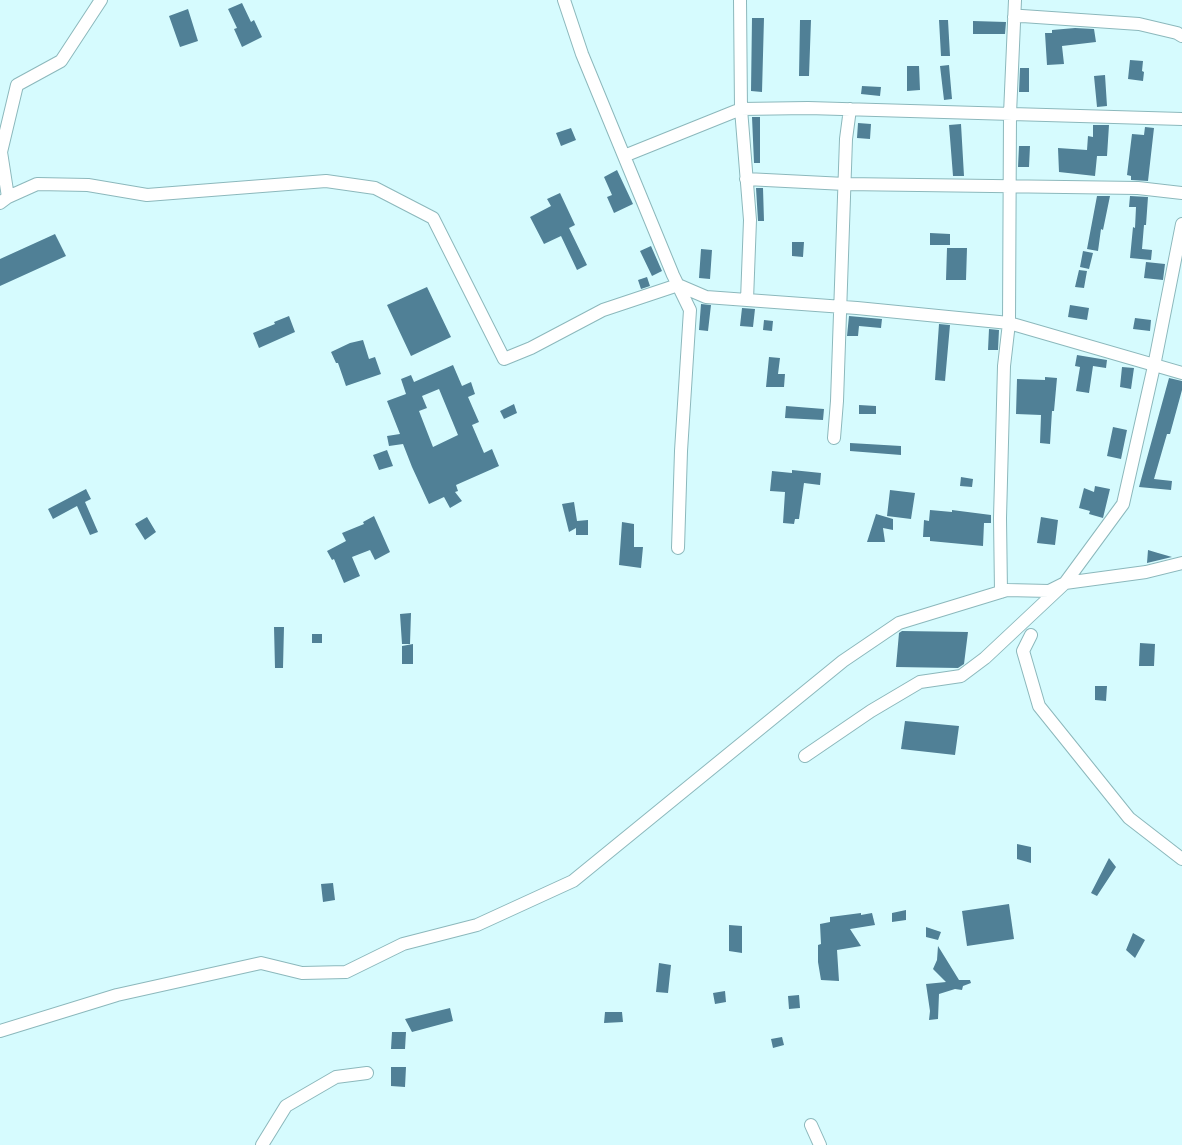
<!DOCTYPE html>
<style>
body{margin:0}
canvas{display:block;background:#d6fbfe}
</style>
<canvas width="1182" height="1145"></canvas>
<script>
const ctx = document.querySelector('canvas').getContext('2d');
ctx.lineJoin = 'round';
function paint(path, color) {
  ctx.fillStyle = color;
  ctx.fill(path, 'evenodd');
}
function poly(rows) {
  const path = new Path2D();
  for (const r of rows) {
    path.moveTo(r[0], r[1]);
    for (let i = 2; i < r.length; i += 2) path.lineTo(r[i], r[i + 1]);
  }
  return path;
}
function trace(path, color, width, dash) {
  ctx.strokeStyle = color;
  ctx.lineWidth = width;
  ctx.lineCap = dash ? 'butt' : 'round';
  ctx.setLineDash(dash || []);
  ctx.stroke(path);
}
paint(poly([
 [242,3,251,22,254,20,262,37,242,47,234,29,237,28,228,9],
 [188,9,198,41,180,47,169,16],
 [752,18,764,18,762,92,751,91],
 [800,20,811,20,809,76,799,76],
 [939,20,948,20,950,56,941,56],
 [973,21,1006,22,1005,34,973,34],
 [1075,28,1094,29,1096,42,1062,46,1064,64,1047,65,1045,33,1052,33,1052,30],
 [1130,60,1143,61,1142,71,1144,72,1143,81,1128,79],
 [949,65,952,99,944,100,940,66],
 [907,66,919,66,920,90,907,91],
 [1020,68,1029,68,1029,92,1019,92],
 [1105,75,1107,106,1097,107,1094,76],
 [862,86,881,87,880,96,861,94],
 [752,117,760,117,760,163,754,163],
 [858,123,871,124,870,139,857,138],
 [961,124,964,176,953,176,949,125],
 [1093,125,1109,125,1107,156,1097,156,1095,176,1059,172,1058,148,1087,150,1088,136,1093,137],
 [1145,127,1154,128,1148,181,1131,180,1131,176,1127,175,1132,134,1144,135],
 [571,128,576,140,561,146,556,133],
 [1019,146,1030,146,1029,167,1018,167],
 [617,170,633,204,614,213,607,197,612,195,604,177],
 [756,188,763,188,764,221,758,221],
 [560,193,575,225,569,228,587,265,577,270,561,236,544,244,530,217,551,206,547,199],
 [1097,196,1110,196,1103,230,1101,229,1098,251,1087,249],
 [1130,196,1148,197,1146,225,1144,225,1142,249,1152,250,1151,260,1130,258,1133,227,1135,228,1136,207,1129,207],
 [930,233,950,234,950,245,930,245],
 [55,234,66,256,0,286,0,259],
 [792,242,804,242,803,257,792,256],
 [651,246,662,271,652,276,640,251],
 [947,248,967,248,966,280,946,280],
 [701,249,712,250,710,279,699,278],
 [1083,251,1093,253,1089,269,1080,267],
 [1146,262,1165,264,1163,280,1144,278],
 [1079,270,1087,271,1084,288,1075,287],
 [647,277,650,286,641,289,638,280],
 [427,287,451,337,411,356,387,305],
 [701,304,711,305,708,331,699,330],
 [1070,305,1089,308,1087,320,1068,317],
 [742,308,755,309,753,327,740,326],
 [289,316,295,332,259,348,253,333,275,324,274,322],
 [849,316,882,319,881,328,859,326,858,336,847,336],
 [1135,318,1151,320,1150,331,1133,329],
 [764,320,773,321,772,331,763,330],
 [939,324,950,325,945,381,935,380],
 [989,329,999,330,998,350,988,350],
 [363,340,369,359,375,357,381,374,346,386,338,363,336,363,331,352,350,343],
 [1077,355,1107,360,1106,368,1093,366,1089,393,1076,391,1080,367,1075,366],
 [769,357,780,358,778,374,785,374,784,387,766,387],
 [453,365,462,386,471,382,475,394,468,397,479,422,472,425,484,453,492,449,499,466,456,485,458,491,455,492,462,501,450,508,444,497,429,504,412,467,403,444,389,446,387,436,400,434,387,401,406,394,401,379,411,375,414,382],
 [439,389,458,435,433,447,419,411,427,408,422,396],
 [1122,367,1134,368,1131,389,1120,387],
 [1045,377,1057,378,1054,411,1052,411,1050,444,1040,443,1041,415,1016,414,1017,379,1045,380],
 [1169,378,1182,381,1182,390,1170,434,1167,434,1154,479,1172,481,1171,490,1139,487],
 [514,404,517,413,504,419,500,411],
 [859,405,876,406,876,414,859,414],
 [786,406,824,409,823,420,785,418],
 [1113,427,1127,430,1121,459,1107,456],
 [850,443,901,446,901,455,850,451],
 [387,450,393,466,379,470,373,455],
 [792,470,821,473,820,485,804,483,799,519,795,519,794,524,783,523,785,492,770,491,772,471,792,473],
 [961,477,973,479,972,487,960,486],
 [1095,486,1110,489,1103,518,1089,514,1090,511,1079,508,1084,488,1094,492],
 [86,489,91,499,85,502,98,532,90,535,77,506,53,519,48,509],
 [890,490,915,493,911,519,887,516],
 [574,502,577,521,588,520,588,535,576,535,576,528,569,532,562,504],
 [930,510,952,512,952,510,991,515,991,523,984,523,983,546,930,541,930,537,923,537,924,520,929,521],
 [876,514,893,519,893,530,883,528,885,542,867,542],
 [374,516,390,552,375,560,370,550,352,557,360,576,344,583,334,559,332,560,327,551,346,541,342,533,364,524,363,522],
 [147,517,156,532,145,540,135,524],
 [1041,517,1058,520,1055,545,1037,543],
 [622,522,634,524,634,547,643,547,641,568,619,565],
 [1148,550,1158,553,1172,557,1147,563],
 [411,613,410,644,402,644,400,614],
 [274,627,284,627,283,668,275,668],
 [902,631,968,632,964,664,958,668,896,667,899,633],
 [312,634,322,634,322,643,312,643],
 [1140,643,1155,644,1154,666,1139,666],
 [413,644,413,664,402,664,402,646],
 [1095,686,1107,686,1106,701,1095,700],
 [905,721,959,726,955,755,901,749],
 [1017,844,1031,847,1031,863,1017,859],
 [1109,858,1116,867,1097,896,1091,893],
 [333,883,335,900,323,902,321,884],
 [1009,904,1014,939,967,946,962,911],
 [906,910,906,920,892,922,892,913],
 [861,913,861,915,872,913,875,925,850,929,861,946,837,950,839,981,821,980,818,962,818,945,821,944,820,924,830,922,830,917],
 [729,925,742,926,742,953,729,951],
 [926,927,941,932,938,940,926,937],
 [1133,933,1145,940,1135,958,1126,950],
 [938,946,959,980,970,980,971,983,963,986,962,990,955,989,939,994,938,1019,929,1020,930,1011,926,984,946,982,933,969,937,960],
 [659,963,671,965,668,993,656,992],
 [725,991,726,1002,715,1004,713,993],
 [799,995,800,1008,789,1009,788,996],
 [450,1008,453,1021,412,1032,405,1019],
 [605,1012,622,1012,623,1022,604,1023],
 [392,1032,406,1032,405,1049,391,1049],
 [782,1037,784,1045,773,1048,771,1039],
 [391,1067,406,1067,405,1087,391,1086]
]), '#508096');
const minor = poly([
 [564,0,582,54,673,275,690,310,681,451,678,548],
 [1014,17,1022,16,1139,24,1177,33,1182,36],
 [624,156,741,109,740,0],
 [746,179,845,184,1138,188,1182,193],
 [8,197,37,184,88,185,147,195,326,181,375,188,433,218,504,359,531,348,603,310,678,285,706,297,857,308,1009,323,1182,373],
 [0,203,8,197,1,152,17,85,61,61,101,0],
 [747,300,750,220,741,109,808,108,1182,119],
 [834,438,837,401,846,139,850,109],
 [1001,592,1000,518,1004,366,1009,323,1010,114,1015,0],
 [1031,635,1023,651,1039,706,1129,818,1182,859],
 [805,756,871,711,920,682,961,676,985,658,1065,583,1123,504,1154,366,1182,224],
 [0,1031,117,995,261,963,302,973,346,972,403,944,477,925,573,881,843,661,899,623,1007,590,1049,591,1065,583,1146,572,1182,563],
 [811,1125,820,1145],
 [262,1145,286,1106,336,1077,367,1073]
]);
trace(minor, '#8cb8bc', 14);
trace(minor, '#fff', 12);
</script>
